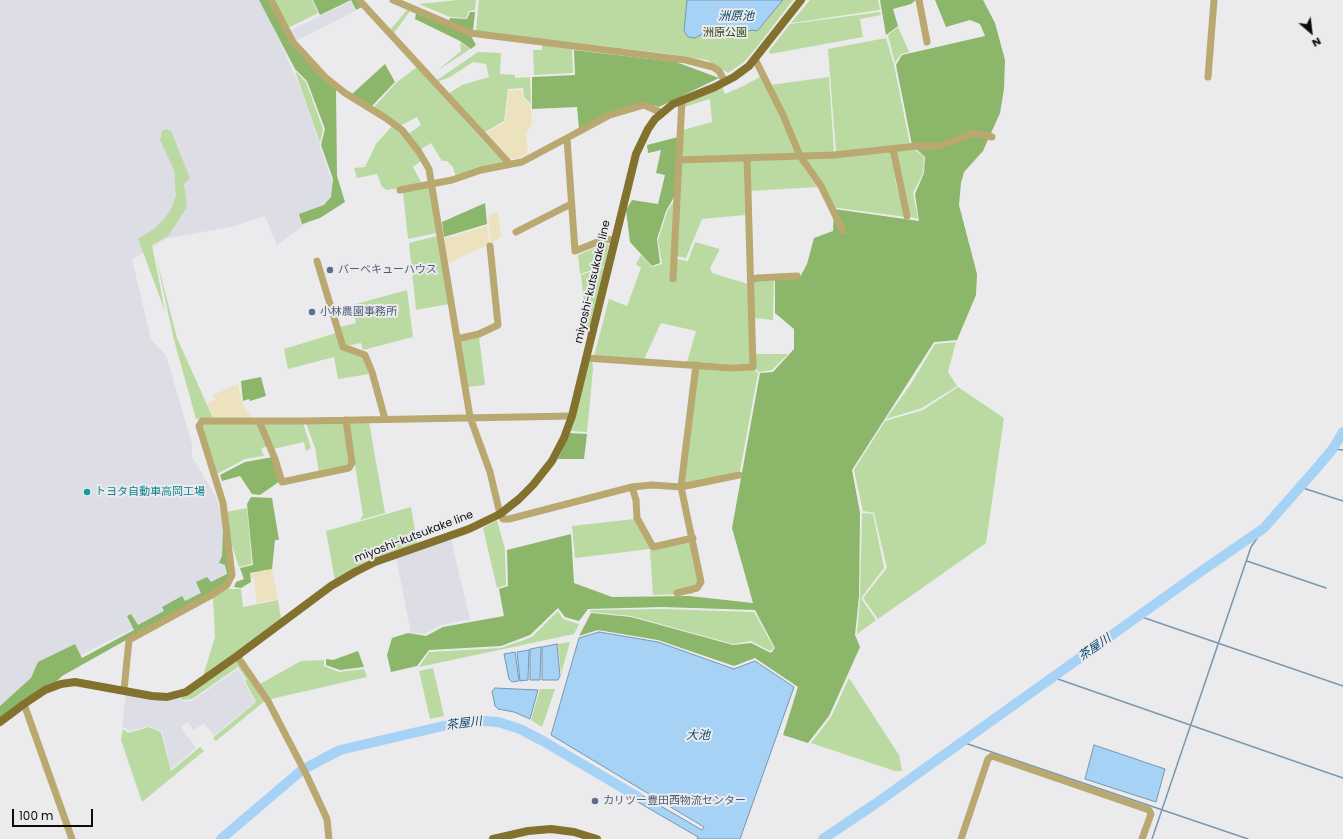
<!DOCTYPE html>
<meta charset="utf-8">
<style>
body{margin:0}
#map{position:relative;width:1343px;height:839px;overflow:hidden;background:#ebebed;font-family:Poppins,sans-serif}
canvas{display:block}
.north{position:absolute;left:1291px;top:12px;width:40px;height:40px;-webkit-text-stroke:3px #ebebed;paint-order:stroke;rotate:152deg;font-size:11px;font-weight:700;line-height:16px;text-align:center;color:#0c0c0d}
.north::after{content:'';display:block;margin:auto;width:14px;height:18px;background:#0c0c0d;clip-path:polygon(50% 0,100% 100%,50% 72%,0 100%)}
.scale{position:absolute;left:12px;top:809px;width:81px;height:18px;box-sizing:border-box;border:2px solid #0c0c0d;border-top:0;padding-left:5px;font-size:12px;line-height:14px;white-space:nowrap;color:#0c0c0d;-webkit-text-stroke:3px #ebebed;paint-order:stroke}
</style>
<div id="map">
<canvas width="1343" height="839"></canvas>
<div class="north">N</div>
<div class="scale">100 m</div>
</div>
<script>
const ctx = document.querySelector('canvas').getContext('2d');
ctx.lineJoin = 'round';
function paint(path, color) {
  ctx.fillStyle = color;
  ctx.fill(path, 'evenodd');
}
function poly(rows) {
  const path = new Path2D();
  for (const r of rows) {
    path.moveTo(r[0], r[1]);
    for (let i = 2; i < r.length; i += 2) path.lineTo(r[i], r[i + 1]);
  }
  return path;
}
function trace(path, color, width, dash) {
  ctx.strokeStyle = color;
  ctx.lineWidth = width;
  ctx.lineCap = dash ? 'butt' : 'round';
  ctx.setLineDash(dash || []);
  ctx.stroke(path);
}
function label(font, color, halo, rows, align = 'center') {
  ctx.font = font + ' Poppins,"Noto Sans JP",sans-serif';
  ctx.lineWidth = 4;
  ctx.setLineDash([]);
  ctx.textBaseline = 'middle';
  ctx.strokeStyle = halo;
  ctx.fillStyle = color;
  for (const [text, x, y, turn = 0] of rows) {
    ctx.save();
    ctx.translate(x, y);
    ctx.rotate((+turn || 0) * Math.PI / 180);
    ctx.textAlign = isNaN(turn) ? turn : align;
    if (halo) ctx.strokeText(text, 0, 0);
    ctx.fillText(text, 0, 0);
    ctx.restore();
  }
}
paint(poly([
 [0,0,258,0,266,11,301,89,338,200,277,245,265,216,231,227,168,238,132,259,151,340,166,355,192,444,192,457,216,497,224,527,234,577,36,678,0,708],
 [351,1,355,11,296,41,291,30],
 [451,539,470,619,441,625,425,634,411,633,396,557],
 [238,669,245,680,244,682,255,702,214,736,204,723,194,730,187,722,181,727,196,748,171,769,162,731,149,726,129,731,122,726,126,694,180,697,181,701,192,701]
]), '#dddde6');
paint(poly([
 [273,0,312,0,318,13,288,28],
 [458,0,476,0,475,10,469,11,466,18,450,17,419,4],
 [479,0,793,0,757,47,744,62,728,73,707,60,671,54,476,31],
 [810,0,878,0,880,10,791,23],
 [407,10,410,11,394,33,437,80,478,52,501,53,500,74,515,75,515,78,530,77,531,104,524,97,523,88,508,89,504,121,483,133,448,94,462,85,489,77,486,64,473,62,450,77,437,82,389,31],
 [880,12,881,15,860,19,863,37,770,54,769,51,790,24],
 [898,27,909,52,901,54,895,63,888,35],
 [886,38,894,65,910,145,836,152,828,49],
 [460,42,470,49,437,71,461,51],
 [542,45,572,49,573,73,534,75,533,50,542,50],
 [417,67,479,136,505,163,456,177,453,167,447,161,442,161,431,143,420,150,408,134,421,125,417,117,400,126,374,107,397,82],
 [295,71,306,82,323,129,320,143],
 [762,76,781,116,796,153,681,158,683,130,712,122,710,99,684,107,684,101,722,87,725,94,739,88],
 [829,77,834,152,800,154,770,85],
 [393,125,401,132,421,161,413,167,422,184,387,190,382,187,377,174,357,178,354,168,365,167,376,144],
 [166,129,171,131,190,178,184,184,187,207,168,236,152,245,165,311,138,239,154,229,163,220,171,209,176,196,174,170,160,140,162,131],
 [913,148,924,157,923,173,913,193,918,219,911,217,903,191,895,151],
 [891,151,896,184,906,217,831,207,802,158,863,155],
 [798,159,817,187,751,191,750,161],
 [744,161,745,215,702,219,686,258,676,256,681,162],
 [431,186,437,233,408,239,403,192],
 [675,199,670,281,675,283,676,259,688,261,695,242,720,249,710,268,712,273,748,284,751,365,687,362,696,331,661,323,644,359,594,356,609,299,627,306,641,268,636,264,641,255,652,267,662,264,658,240,667,212],
 [437,236,449,304,416,310,409,243],
 [606,243,609,245,605,266,580,274,578,255],
 [156,257,177,338,213,418,196,419,174,340],
 [605,267,588,339,581,275],
 [774,280,773,320,754,318,753,281],
 [407,290,413,337,363,350,361,343,346,346,340,327,356,323,352,305],
 [336,333,341,348,363,357,369,374,338,379,334,357,288,369,284,349],
 [479,337,485,385,468,387,460,342],
 [956,342,948,372,957,386,922,408,886,419,911,384,935,344],
 [754,354,788,354,772,370,759,372,755,368],
 [589,361,592,361,593,369,587,432,571,431],
 [698,368,754,369,758,373,740,471,685,484],
 [958,387,1004,418,986,543,878,619,863,598,887,568,874,513,863,511,854,470,885,421,923,410],
 [344,422,350,463,348,466,319,472,315,448,306,423],
 [348,422,369,422,385,513,360,520,363,515],
 [262,423,303,423,311,448,306,451,304,442,273,449],
 [203,424,257,424,267,446,261,449,264,456,245,459,217,474,202,426],
 [411,507,417,543,368,560,335,580,326,531],
 [247,508,252,564,239,567,228,533,226,512],
 [862,513,873,514,884,568,861,598,876,620,857,634,860,598],
 [634,519,650,549,575,558,572,526],
 [497,520,505,549,506,585,497,588,483,528],
 [691,541,699,582,692,594,653,595,650,551],
 [227,589,241,589,243,607,278,600,281,619,203,676,215,637,213,598],
 [662,609,754,612,774,648,770,651,751,641,733,644,631,616,590,612,591,610],
 [558,611,563,619,579,624,574,634,419,667,429,652,501,648,532,637],
 [570,642,561,674,558,644],
 [237,660,266,700,216,741,213,738,256,702,245,681,247,680,238,667,192,699,182,700,181,697],
 [324,660,324,666,339,672,364,669,367,677,271,699,260,684,301,661],
 [433,668,444,716,430,719,419,671],
 [849,678,899,755,902,771,895,771,811,743,831,717],
 [540,689,555,689,542,727,531,720],
 [149,727,161,732,171,771,200,747,204,751,142,802,121,740,123,729,128,733]
]), '#badaa2');
paint(poly([
 [259,0,268,0,290,43,336,90,337,176,345,202,320,218,302,224,299,214,324,205,331,197,333,179,321,145,325,129,307,81,295,69],
 [313,0,356,0,362,7,356,10,351,0,320,15],
 [880,0,916,0,911,4,893,9,898,26,886,35],
 [935,0,983,0,995,23,1005,60,1004,89,1000,113,983,151,964,172,961,183,959,205,977,274,976,295,957,340,934,342,852,470,860,513,859,596,855,635,860,647,829,716,808,743,783,735,798,687,755,658,734,666,658,640,598,630,579,636,591,613,631,617,733,645,751,643,771,653,775,648,755,610,662,607,588,609,579,621,565,617,558,608,530,635,501,646,429,650,417,666,391,672,387,655,392,638,408,633,426,636,443,627,504,616,499,589,508,586,507,550,571,534,574,583,612,597,689,596,753,603,732,528,760,373,773,372,794,349,794,329,775,313,775,280,799,279,807,264,814,238,833,231,834,209,919,221,915,194,924,173,925,157,912,145,896,65,902,55,985,36,980,24,970,20,946,27],
 [470,12,475,12,473,31,448,23,450,18,467,19],
 [416,13,471,36,476,45,471,49,460,41,415,19],
 [574,50,676,62,719,78,659,107,645,103,579,129,577,107,532,109,532,77,575,75],
 [385,64,395,82,372,106,352,94],
 [678,137,674,197,666,211,657,239,660,263,652,266,630,242,626,210,632,200,658,204,665,175,656,173,661,150,648,153,647,145],
 [485,203,487,224,444,237,442,222],
 [261,377,266,396,250,401,249,399,243,401,241,381],
 [570,433,587,434,584,459,558,459],
 [273,457,280,481,260,495,252,494,240,476,222,481,220,475,245,462],
 [251,497,272,498,279,540,275,540,272,569,250,573,251,582,241,588,234,587,236,582,244,579,240,568,253,565,247,504],
 [223,530,231,575,226,584,62,676,56,682,0,718,0,706,31,678,38,662,75,644,82,658,134,630,127,616,131,614,138,625,164,611,162,607,182,596,185,601,201,593,196,582,207,577,211,582,227,574,225,565,219,563,222,556],
 [358,651,364,667,340,670,326,665,326,659,333,660]
]), '#8cb669');
paint(poly([
 [509,90,522,90,523,98,531,106,532,124,527,131,526,137,528,151,524,156,516,159,509,158,484,134,505,122],
 [498,212,501,237,491,243,488,216],
 [487,226,489,244,448,263,444,239],
 [238,384,242,402,252,419,214,418,207,404,215,400,213,395],
 [265,570,272,570,278,599,257,603,254,579,251,578,251,574]
]), '#ece2bd');
const water = poly([
 [687,0,783,0,757,31,752,30,735,35,721,30,711,30,695,38,688,37,684,31,687,0],
 [599,632,658,642,734,669,755,661,794,687,740,839,697,839,698,837,624,794,628,787,702,830,704,827,551,735,579,638,599,632],
 [557,644,560,676,558,680,542,680,542,647,557,644],
 [541,647,540,680,530,680,530,649,541,647],
 [529,650,528,680,520,681,517,652,529,650],
 [515,652,519,681,512,682,509,679,504,654,515,652],
 [495,688,538,690,530,719,514,712,498,709,495,706,492,691,495,688],
 [1094,745,1165,769,1156,802,1085,779,1094,745]
]);
paint(water, '#a5d2f5');
trace(water, '#7797af', 1);
trace(poly([
 [1332,449,1343,450],
 [1300,487,1343,501],
 [1247,561,1326,588],
 [1139,616,1343,686],
 [1052,677,1343,778],
 [962,742,1248,839],
 [1152,839,1251,547,1264,528]
]), '#7797af', 1.5);
trace(poly([
 [221,839,302,770,340,750,469,720,498,722,520,729,543,741,638,797],
 [823,839,875,804,1203,570,1264,528,1315,470,1332,450,1343,432]
]), '#a5d2f5', 10);
trace(poly([
 [271,0,293,42,326,78,345,93,384,117,402,130,419,152,429,169,470,417,490,472,500,514,503,519,509,519,632,487,652,485,681,487,739,475],
 [359,0,509,163],
 [393,0,470,33,686,60,713,67,719,71,725,82],
 [919,0,927,42],
 [755,59,783,115,800,156,821,186,843,231],
 [1208,77,1214,0],
 [567,139,575,251,605,239,614,240],
 [893,149,907,216],
 [678,160,834,155,917,146,940,146,974,133,992,137],
 [400,190,452,180,481,170,522,162,610,115,644,105,662,113],
 [516,232,571,204],
 [317,261,343,347,365,355,372,372,385,419],
 [673,279,682,99],
 [751,280,757,278,797,276],
 [457,339,479,334,498,325,490,246],
 [586,358,732,368,753,367,747,158],
 [259,421,275,459,282,482,349,468,352,463,346,420],
 [632,487,636,500,637,518,653,547,693,538],
 [677,593,697,588,701,582,681,487,696,365],
 [237,656,268,701,307,776,327,819,329,839],
 [124,690,129,640,210,596,227,585,232,575,223,503,199,426,202,421,304,421,572,416],
 [24,704,72,839],
 [961,839,988,759,992,756,1149,810,1151,814,1142,839]
]), '#b9a86f', 7);
trace(poly([
 [0,722,24,704,45,690,61,684,75,682,152,696,167,697,186,692,237,656,331,586,355,572,375,562,469,529,500,514,519,499,533,485,552,461,564,438,572,416,636,154,648,129,655,119,673,104,715,87,734,77,749,66,801,0],
 [493,839,528,831,551,829,574,832,597,839]
]), '#83712e', 8);
for (const [x, y, r, color] of [
 [330,270,4,"#5c6f8a"],
 [312,312,4,"#5c6f8a"],
 [87,492,4,"#0f9aa8"],
 [595,801,4,"#5c6f8a"]
]) {
  const dot = new Path2D();
  dot.arc(x, y, r, 0, 2 * Math.PI);
  ctx.fillStyle = color;
  ctx.fill(dot);
  trace(dot, '#ebebed', 1.5);
}
label('11px', '#2d4812', '#ebebed', [
 ["洲原公園",725,33]
]);
label('11px', '#4e5e75', '#ebebed', [
 ["バーベキューハウス",338,270],
 ["小林農園事務所",320,312],
 ["カリツー豊田西物流センター",603,801]
], 'left');
label('11px', '#0c0c0d', '#ebebed', [
 ["miyoshi-kutsukake line",593,282,-77],
 ["miyoshi-kutsukake line",414,537,-21]
]);
label('11px', '#0d838f', '#ebebed', [
 ["トヨタ自動車高岡工場",95,492]
], 'left');
label('italic 12px', '#07476c', '#ebebed', [
 ["洲原池",736,17],
 ["茶屋川",1095,648,-35],
 ["茶屋川",464,724,-7],
 ["大池",698,736]
]);
</script>
